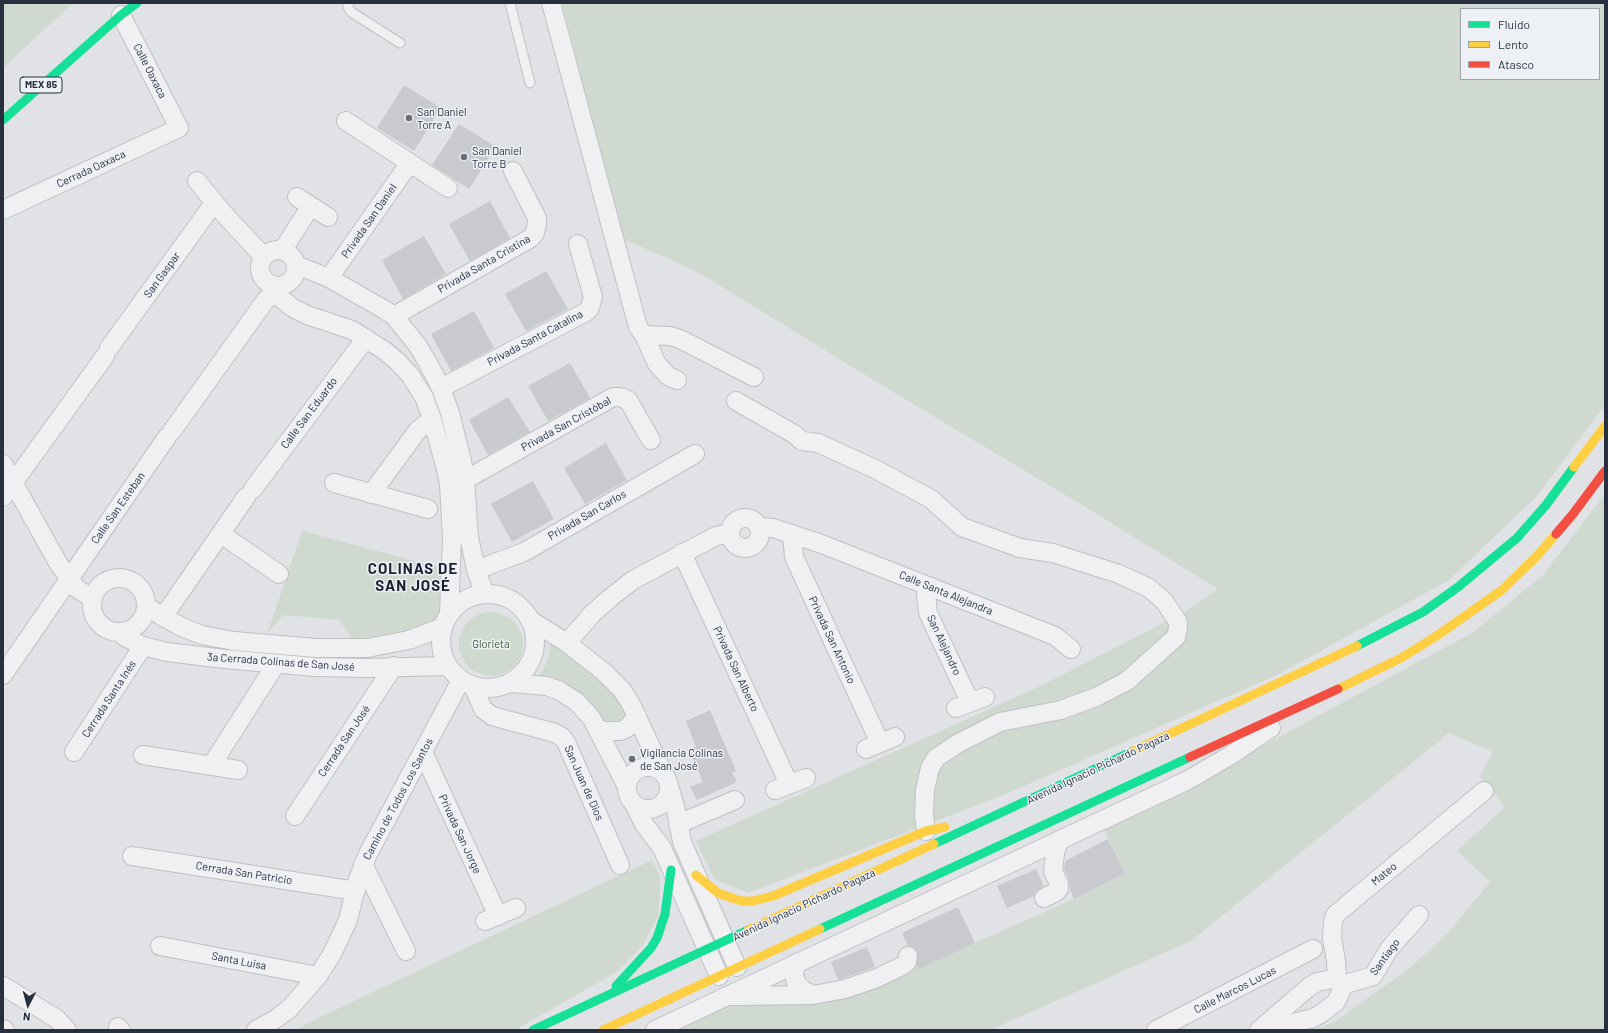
<!DOCTYPE html>
<meta charset="utf-8">
<style>
body{margin:0}
#map{position:relative;width:1608px;height:1033px;overflow:hidden;background:#e0e2e5;font-family:Barlow,sans-serif}
canvas{display:block}
.frame{position:absolute;inset:0;border:4px solid #282f3e;pointer-events:none}
.legend{position:absolute;left:1460px;top:8px;width:140px;height:72px;box-sizing:border-box;background:#edf0f5;border:1px solid #9ea3ac;margin:0;padding:5px 7px;list-style:none;font-size:12px;color:#282f3e}
.legend li{display:flex;align-items:center;gap:8px;height:20px}
.legend b{width:20px;border:1px solid #9ea3ac}
.north{position:absolute;left:8px;top:985px;width:40px;height:40px;-webkit-text-stroke:3px #edf0f5;paint-order:stroke;rotate:186deg;font-size:11px;font-weight:700;line-height:16px;text-align:center;color:#282f3e}
.north::after{content:'';display:block;margin:auto;width:14px;height:18px;background:#282f3e;clip-path:polygon(50% 0,100% 100%,50% 72%,0 100%)}
</style>
<div id="map">
<canvas width="1608" height="1033"></canvas>
<div class="frame"></div>
<ul class="legend">
<li><b style="height:5px;background:#16e098"></b>Fluido</li>
<li><b style="height:5px;background:#ffcf43"></b>Lento</li>
<li><b style="height:5px;background:#f24e42"></b>Atasco</li>
</ul>
<div class="north">N</div>
</div>
<script>
const ctx = document.querySelector('canvas').getContext('2d');
ctx.lineJoin = 'round';
function paint(path, color) {
  ctx.fillStyle = color;
  ctx.fill(path, 'evenodd');
}
function poly(rows) {
  const path = new Path2D();
  for (const r of rows) {
    if (r.length === 3) {
      path.moveTo(r[0] + r[2], r[1]);
      path.arc(r[0], r[1], r[2], 0, 2 * Math.PI);
      continue;
    }
    path.moveTo(r[0], r[1]);
    for (let i = 2; i < r.length; i += 2) path.lineTo(r[i], r[i + 1]);
  }
  return path;
}
function trace(path, color, width, dash) {
  ctx.strokeStyle = color;
  ctx.lineWidth = width;
  ctx.lineCap = dash ? 'butt' : 'round';
  ctx.setLineDash(dash || []);
  ctx.stroke(path);
}
function label(font, color, halo, rows, align = 'center') {
  ctx.font = font + ' Barlow,sans-serif';
  ctx.lineWidth = 3;
  ctx.setLineDash([]);
  ctx.textBaseline = 'middle';
  ctx.strokeStyle = halo;
  ctx.fillStyle = color;
  for (const [text, x, y, turn = 0] of rows) {
    ctx.save();
    ctx.translate(x, y);
    ctx.rotate((+turn || 0) * Math.PI / 180);
    ctx.textAlign = isNaN(turn) ? turn : align;
    if (halo) ctx.strokeText(text, 0, 0);
    ctx.fillText(text, 0, 0);
    ctx.restore();
  }
}
paint(poly([
 [3,3,73,3,3,68],
 [562,3,1605,3,1605,405,1537,496,1449,580,1279,674,1006,794,748,893,714,879,696,841,1036,688,1185,612,1218,589,1087,508,903,398,696,271,623,239],
 [1461,9,1599,9,1599,79,1461,79],
 [1605,494,1605,1030,1313,1030,1334,1022,1411,967,1447,934,1490,882,1457,851,1505,807,1480,776,1493,752,1449,733,1191,941,990,1030,676,1030,733,1003,843,994,975,943,1074,899,1125,873,1104,829,1154,804,1472,633,1542,576],
 [302,531,446,569,444,611,436,625,399,636,352,638,339,620,283,615,267,634],
 [491,644,32],
 [550,640,591,671,626,707,629,714,625,725,605,722,595,708,578,693,537,679,544,668,549,656],
 [652,860,660,876,659,914,643,945,618,971,515,1030,295,1030,318,1018]
]), '#d0d9d0');
paint(poly([
 [404,85,441,108,414,151,377,128],
 [459,124,496,147,469,189,432,165],
 [490,201,510,238,470,261,449,224],
 [424,236,446,274,403,299,382,260],
 [546,271,568,309,526,331,505,294],
 [474,311,494,348,451,371,431,334],
 [570,363,590,398,548,421,528,386],
 [508,397,530,432,488,455,469,420],
 [606,443,627,480,585,504,564,468],
 [533,481,554,519,512,542,491,504],
 [710,710,736,771,732,772,737,782,697,800,690,787,703,782,689,750,696,747,686,721],
 [1108,839,1125,873,1074,899,1070,889,1069,880,1064,869,1065,861],
 [1036,869,1044,886,1035,892,1034,896,1007,908,997,886],
 [958,907,975,943,919,969,917,965,918,952,914,948,908,946,902,933],
 [867,947,875,967,838,980,831,962]
]), '#c9cacd');
const lane = poly([
 [348,3,348,7,351,12,400,43],
 [510,3,530,83]
]);
const street = poly([
 [551,3,638,327,644,335,657,364,668,376,677,380],
 [346,121,448,188],
 [197,181,224,214,264,257],
 [297,197,328,217],
 [3,210,179,128,121,15],
 [278,268,18],
 [282,251,311,206],
 [296,265,329,278,385,310,394,316,418,346,428,363,441,388,450,413,462,461,465,480,469,537,476,570,485,594],
 [329,278,409,164],
 [273,286,274,293,293,308,307,315,352,330,385,351,398,362,410,375,424,397,432,419,445,465,449,484,452,537,449,615],
 [394,316,531,238,535,233,537,223,537,218,513,171],
 [644,335,670,336,680,339,754,377],
 [109,348,214,203],
 [441,388,586,312,590,308,593,297,578,244],
 [736,401,794,434,802,441,818,443,875,469,931,499,962,527,1020,548,1053,553,1119,574,1149,588,1164,601,1178,622,1178,628,1176,637,1127,681,1096,697,1061,710,1000,722,957,744,936,758,930,768,925,790,924,816,926,831],
 [172,431,265,301,274,293],
 [3,464,58,563,76,588,93,599],
 [465,480,613,397,620,397,628,400,651,440],
 [334,483,428,509],
 [253,489,366,338],
 [371,494,418,430,432,419],
 [3,497,105,356],
 [745,533,15],
 [760,527,773,528,819,543,1055,636,1071,649],
 [221,534,279,574],
 [792,534,794,557,880,743],
 [682,553,789,784],
 [476,570,524,552,695,454],
 [119,605,27],
 [927,586,926,594,928,613,970,702],
 [488,641,47],
 [146,606,163,617,184,628,202,635,234,641,281,645,316,648,367,648,409,640,443,627],
 [163,617,246,497],
 [532,621,567,643,604,672,622,690,631,704,663,773],
 [120,632,125,637,143,646,167,652,225,659,314,667,367,668,448,666],
 [567,643,592,614,610,598,633,580,716,536,730,533],
 [3,675,167,437],
 [511,683,547,686,560,691,577,702,592,719,626,785],
 [473,686,483,709,492,716,555,733,562,737,566,742,620,865],
 [956,708,985,697],
 [597,728,604,731,620,731,627,728,637,716],
 [866,749,895,737],
 [74,752,143,646],
 [423,752,498,916],
 [143,755,238,770],
 [211,766,276,664],
 [648,788,21],
 [669,786,676,810,682,842,737,967],
 [775,790,806,778],
 [634,804,644,824,662,848,719,976],
 [295,816,394,666],
 [678,824,735,800],
 [132,856,356,891],
 [363,864,406,951],
 [1044,898,1056,892,1059,889,1059,884,1053,871,1055,853,1059,840],
 [485,921,516,908],
 [160,946,318,976],
 [796,963,794,975,796,982,803,990,813,995],
 [1337,979,1336,961,1332,938,1333,922,1335,915,1484,791],
 [1342,985,1373,976,1389,949,1419,915],
 [3,986,57,1019,67,1030],
 [731,996,813,995,845,989,877,978,904,965,907,962,908,956],
 [118,1027,121,1030],
 [3,1029,5,1030],
 [256,1030,274,1020,289,1009,318,976,332,954,348,920,358,879,368,854,461,680],
 [655,1030,1188,780,1231,755,1271,728],
 [1156,1030,1313,949],
 [1259,1030,1309,987,1317,982,1332,979,1340,981,1342,988,1339,996,1336,1002,1322,1013,1313,1018,1266,1030]
]);
trace(lane, '#bec0c3', 11);
trace(street, '#bec0c3', 20);
trace(lane, '#f0f0f2', 9);
trace(street, '#f0f0f2', 18);
trace(poly([
 [3,120,121,15,137,3],
 [1357,646,1423,612,1458,587,1517,538,1546,505,1574,467],
 [934,844,1133,751],
 [820,929,1190,757],
 [616,986,651,948,657,938,665,914,671,870],
 [533,1030,748,930]
]), '#16e098', 9);
trace(poly([
 [1574,467,1605,426],
 [1338,689,1401,658,1435,637,1502,590,1536,557,1556,534],
 [1133,751,1357,646],
 [696,875,718,893,741,901,753,901,773,896,926,831,945,827],
 [748,930,934,844],
 [603,1030,820,929]
]), '#ffcf43', 9);
trace(poly([
 [1556,534,1573,514,1605,471],
 [1190,757,1338,689]
]), '#f24e42', 9);
for (const [x, y, r, color] of [
 [409,118,4,"#686e78"],
 [464,157,4,"#686e78"],
 [632,759,4,"#686e78"]
]) {
  const dot = new Path2D();
  dot.arc(x, y, r, 0, 2 * Math.PI);
  ctx.fillStyle = color;
  ctx.fill(dot);
  trace(dot, '#edf0f5', 1.5);
}
for (const [x, y, w] of [
 [41,85,42]
]) {
  const box = new Path2D();
  box.roundRect(x - w / 2, y - 8, w, 16, 3);
  ctx.fillStyle = '#edf0f5';
  ctx.fill(box);
  trace(box, '#282f3e', 1);
}
label('bold 10px', '#282f3e', null, [
 ["MEX 85",41,85]
]);
label('11px', '#282f3e', '#edf0f5', [
 ["Calle Oaxaca",150,71,63],
 ["Cerrada Oaxaca",91,169,-25],
 ["Privada San Daniel",369,221,-55],
 ["Privada Santa Cristina",484,264,-30],
 ["San Gaspar",162,275,-54],
 ["Privada Santa Catalina",535,338,-28],
 ["Calle San Eduardo",309,413,-53],
 ["Privada San Cristóbal",566,424,-29],
 ["Calle San Esteban",118,508,-55],
 ["Privada San Carlos",587,515,-30],
 ["Calle Santa Alejandra",946,593,22],
 ["Privada San Antonio",832,640,65],
 ["San Alejandro",944,645,65],
 ["3a Cerrada Colinas de San José",281,662,4],
 ["Privada San Alberto",736,669,65],
 ["Cerrada Santa Inés",109,699,-57],
 ["Cerrada San José",344,741,-56],
 ["Avenida Ignacio Pichardo Pagaza",1098,768,-25],
 ["San Juan de Dios",584,783,66],
 ["Camino de Todos Los Santos",398,799,-62],
 ["Privada San Jorge",460,834,65],
 ["Cerrada San Patricio",244,873,9],
 ["Mateo",1384,874,-40],
 ["Avenida Ignacio Pichardo Pagaza",804,905,-25],
 ["Santiago",1385,957,-54],
 ["Santa Luisa",239,961,11],
 ["Calle Marcos Lucas",1235,990,-27]
]);
label('11px', '#282f3e', '#edf0f5', [
 ["San Daniel",417,112],
 ["Torre A",417,125],
 ["San Daniel",472,151],
 ["Torre B",472,164],
 ["Vigilancia Colinas",640,753],
 ["de San José",640,766]
], 'left');
label('11px', '#3b5935', '#edf0f5', [
 ["Glorieta",491,644]
]);
ctx.letterSpacing = '1px';
label('bold 15px', '#1a202f', '#edf0f5', [
 ["COLINAS DE",413,569],
 ["SAN JOSÉ",413,586]
]);
ctx.letterSpacing = '0px';
</script>
